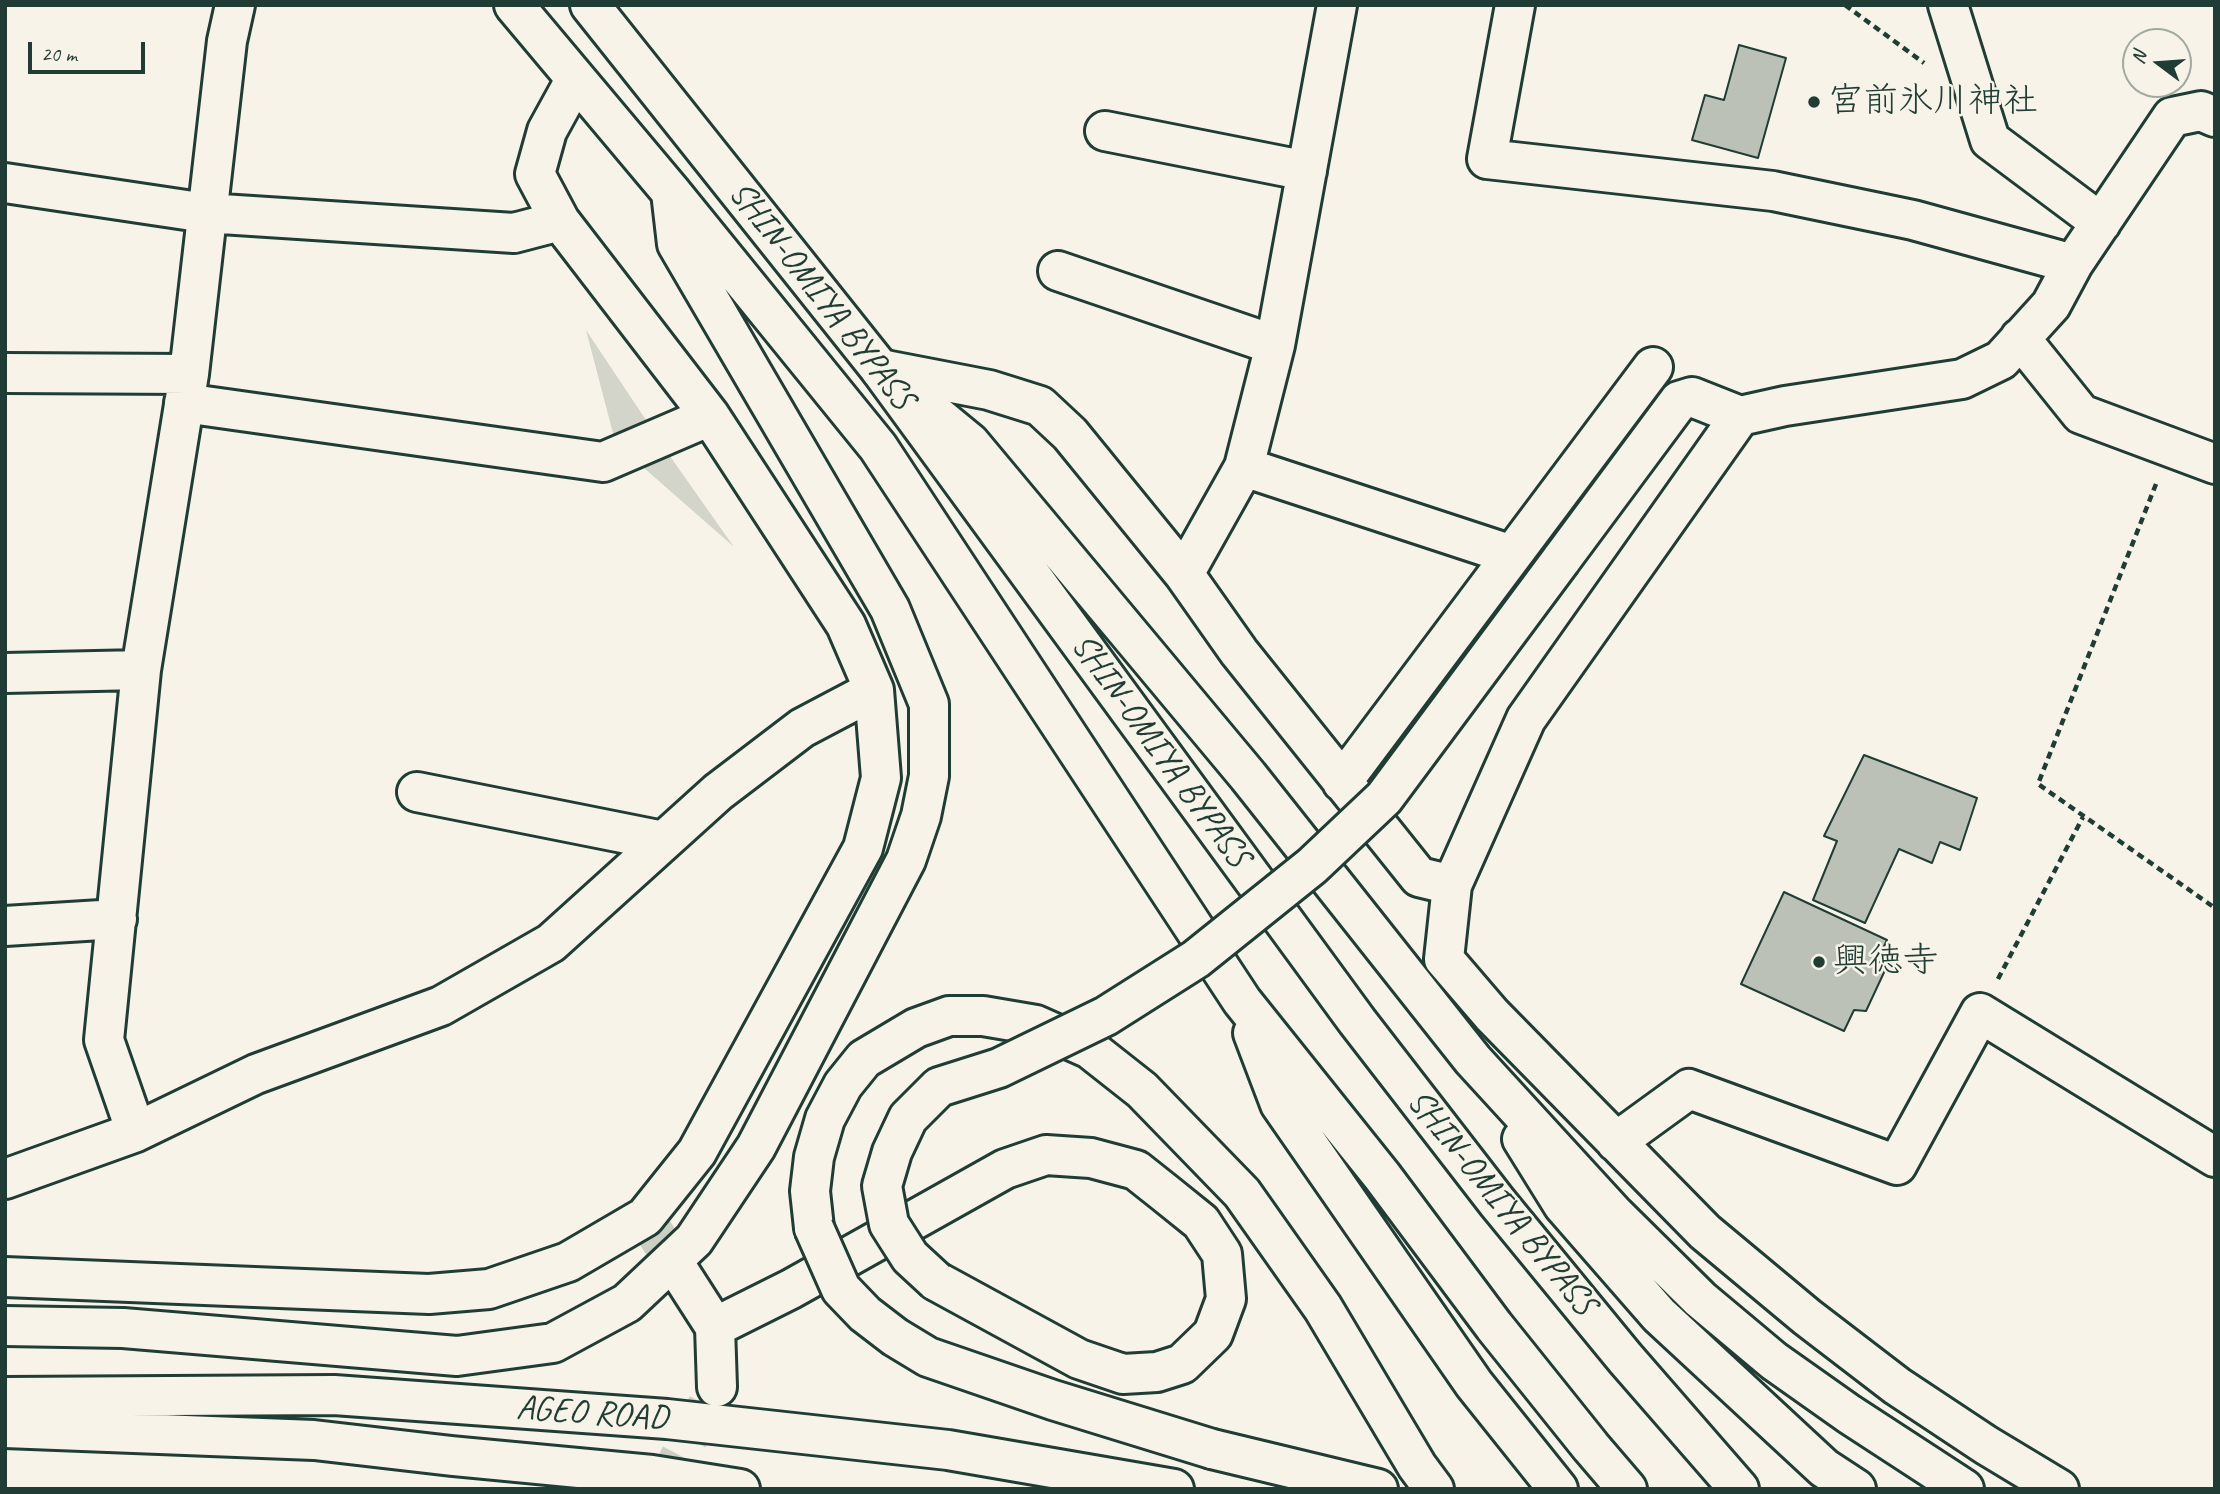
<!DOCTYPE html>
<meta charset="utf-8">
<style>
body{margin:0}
#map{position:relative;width:2220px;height:1494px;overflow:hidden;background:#f7f3e8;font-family:Caveat,sans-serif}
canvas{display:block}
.frame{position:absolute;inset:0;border:7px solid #1f3d34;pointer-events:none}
.north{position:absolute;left:2122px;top:28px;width:70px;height:70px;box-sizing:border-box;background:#f7f3e8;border:2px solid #a1aaa0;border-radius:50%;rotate:286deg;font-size:19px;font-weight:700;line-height:28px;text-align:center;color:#1f3d34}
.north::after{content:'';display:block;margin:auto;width:24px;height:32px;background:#1f3d34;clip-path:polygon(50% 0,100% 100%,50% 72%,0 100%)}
.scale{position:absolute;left:28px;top:42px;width:117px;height:32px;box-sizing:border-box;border:4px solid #1f3d34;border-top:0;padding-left:9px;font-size:21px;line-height:24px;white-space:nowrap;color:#1f3d34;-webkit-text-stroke:5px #f7f3e8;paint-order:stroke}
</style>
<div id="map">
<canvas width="2220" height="1494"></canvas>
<div class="frame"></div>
<div class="north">N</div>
<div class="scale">20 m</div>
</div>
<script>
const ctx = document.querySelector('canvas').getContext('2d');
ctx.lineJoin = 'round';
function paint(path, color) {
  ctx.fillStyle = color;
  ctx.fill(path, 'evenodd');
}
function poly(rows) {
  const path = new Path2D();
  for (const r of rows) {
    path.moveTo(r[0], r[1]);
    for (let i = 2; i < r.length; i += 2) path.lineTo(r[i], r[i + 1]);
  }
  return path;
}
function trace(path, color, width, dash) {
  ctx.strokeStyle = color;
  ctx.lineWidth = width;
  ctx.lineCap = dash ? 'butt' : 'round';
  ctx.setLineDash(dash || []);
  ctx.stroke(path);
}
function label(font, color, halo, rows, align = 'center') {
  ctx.font = font + ' Caveat,"Klee One",sans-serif';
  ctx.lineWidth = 5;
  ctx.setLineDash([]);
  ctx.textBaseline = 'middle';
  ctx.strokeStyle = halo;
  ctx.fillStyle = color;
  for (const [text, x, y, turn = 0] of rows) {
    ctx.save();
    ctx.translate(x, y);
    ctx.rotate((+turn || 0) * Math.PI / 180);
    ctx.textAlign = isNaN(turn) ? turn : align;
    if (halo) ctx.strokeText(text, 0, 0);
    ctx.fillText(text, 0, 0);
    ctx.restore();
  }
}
paint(poly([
 [586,330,650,426,615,441],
 [667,452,734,547,644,468]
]), '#d3d5ca');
const building = poly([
 [1739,45,1786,58,1758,158,1692,140,1705,95,1724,100,1739,45],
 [1864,755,1977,798,1960,850,1940,842,1932,863,1899,849,1865,923,1813,900,1837,841,1824,836,1864,755],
 [1784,892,1887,940,1877,961,1887,966,1866,1011,1854,1010,1844,1031,1741,984,1784,892]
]);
paint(building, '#bbc1b6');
trace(building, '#1f3d34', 2);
trace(poly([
 [645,1217,681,1274],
 [662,1489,712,1395]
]), '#cccfc4', 38, [38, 19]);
const minor = poly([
 [1515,5,1487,159,1773,191,1913,220,2073,264],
 [1948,5,1990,140,2101,223],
 [1105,131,1307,171],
 [5,183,206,213,514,233,560,221],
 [1058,271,1275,345],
 [2020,338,2081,414,2215,464],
 [880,369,989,390,1040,406,1070,434,1184,574,1239,652,1419,877,1452,885],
 [5,373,189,374],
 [184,403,603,462,710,416],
 [1740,416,1526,719,1452,885,1444,959,1492,1015,1705,1232,1807,1317,1897,1386,1986,1445,2059,1489],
 [1244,467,1512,555],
 [1561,560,1679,401,1692,397,1740,416,1785,406,1962,379,2001,360,2051,305,2073,264,2172,117,2201,111,2215,117],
 [1184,574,1244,467,1275,345,1337,5],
 [5,673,141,670],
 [1342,782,1653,367],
 [417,792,663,841],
 [5,926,117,919],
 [136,1132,104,1040,141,670,189,374,227,41,235,5],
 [1616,1142,1689,1089,1897,1165,1980,1013,2215,1157],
 [5,1179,136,1132,256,1074,441,1006,551,943,718,792,802,728,874,690],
 [681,1274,715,1327,717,1387],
 [5,1277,429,1294,489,1289,568,1262,645,1217,697,1152,863,848,881,778,874,690,846,625,710,416,560,221,535,174,547,131,575,80],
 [715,1327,791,1289,1005,1169,1046,1155,1091,1158,1136,1170,1165,1193,1201,1222,1222,1254,1226,1299,1213,1334,1182,1364,1157,1372,1123,1374,1079,1359,936,1281]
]);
const highway = poly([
 [514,5,671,192,878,447,1242,1001,1382,1176,1494,1326,1591,1447,1627,1489],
 [590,5,880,369,1357,1021,1497,1202,1625,1358,1739,1489],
 [925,406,970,443,1248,776,1473,1060,1615,1215,1700,1299,1774,1361,1849,1414,1964,1489],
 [1253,1033,1280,1104,1474,1384,1558,1489],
 [1522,1139,1563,1205,1659,1315,1824,1468,1856,1489],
 [814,1228,810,1191,814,1157,825,1119,843,1085,864,1059,916,1028,949,1016,983,1016,1036,1025,1090,1049,1142,1090,1242,1193,1323,1308,1417,1466,1434,1489],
 [5,1326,123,1328,457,1356,553,1343,627,1303,694,1240,756,1147,906,860,921,816,929,776,929,704,890,609,677,244,671,192],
 [5,1397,334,1395,667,1419,948,1450,1174,1489],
 [5,1428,314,1440,452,1456,652,1475,740,1489],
 [1212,1449,1378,1489]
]);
trace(minor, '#1f3d34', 44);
trace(highway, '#1f3d34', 44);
trace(poly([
 [1845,5,1924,63],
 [2156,484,2038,784,2215,908],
 [1998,979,2083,817]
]), '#1f3d34', 4.5, [7, 5]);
trace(minor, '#f7f3e8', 38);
trace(highway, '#f7f3e8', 38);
const minorBridge = poly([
 [936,1281,910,1257,889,1224,882,1186,892,1152,908,1118,939,1087,999,1068,1106,1016,1196,959,1312,866,1384,798,1561,560]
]);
const highwayBridge = poly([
 [814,1228,841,1289,865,1314,895,1337,928,1357,1053,1400,1212,1449]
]);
trace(minorBridge, '#1f3d34', 44, []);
trace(highwayBridge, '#1f3d34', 44, []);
trace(minorBridge, '#f7f3e8', 38);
trace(highwayBridge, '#f7f3e8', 38);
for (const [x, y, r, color] of [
 [1814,102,7,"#1f3d34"],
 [1819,962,7,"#1f3d34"]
]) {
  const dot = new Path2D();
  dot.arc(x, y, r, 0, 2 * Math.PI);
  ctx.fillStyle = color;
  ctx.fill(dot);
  trace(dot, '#f7f3e8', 2.5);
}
label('35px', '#1f3d34', '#f7f3e8', [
 ["宮前氷川神社",1828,102],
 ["興徳寺",1833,962]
], 'left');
label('35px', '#1f3d34', '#f7f3e8', [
 ["SHIN-OMIYA BYPASS",821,296,52],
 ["SHIN-OMIYA BYPASS",1160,751,54],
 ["SHIN-OMIYA BYPASS",1501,1203,51],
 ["AGEO ROAD",592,1414,4]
]);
</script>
